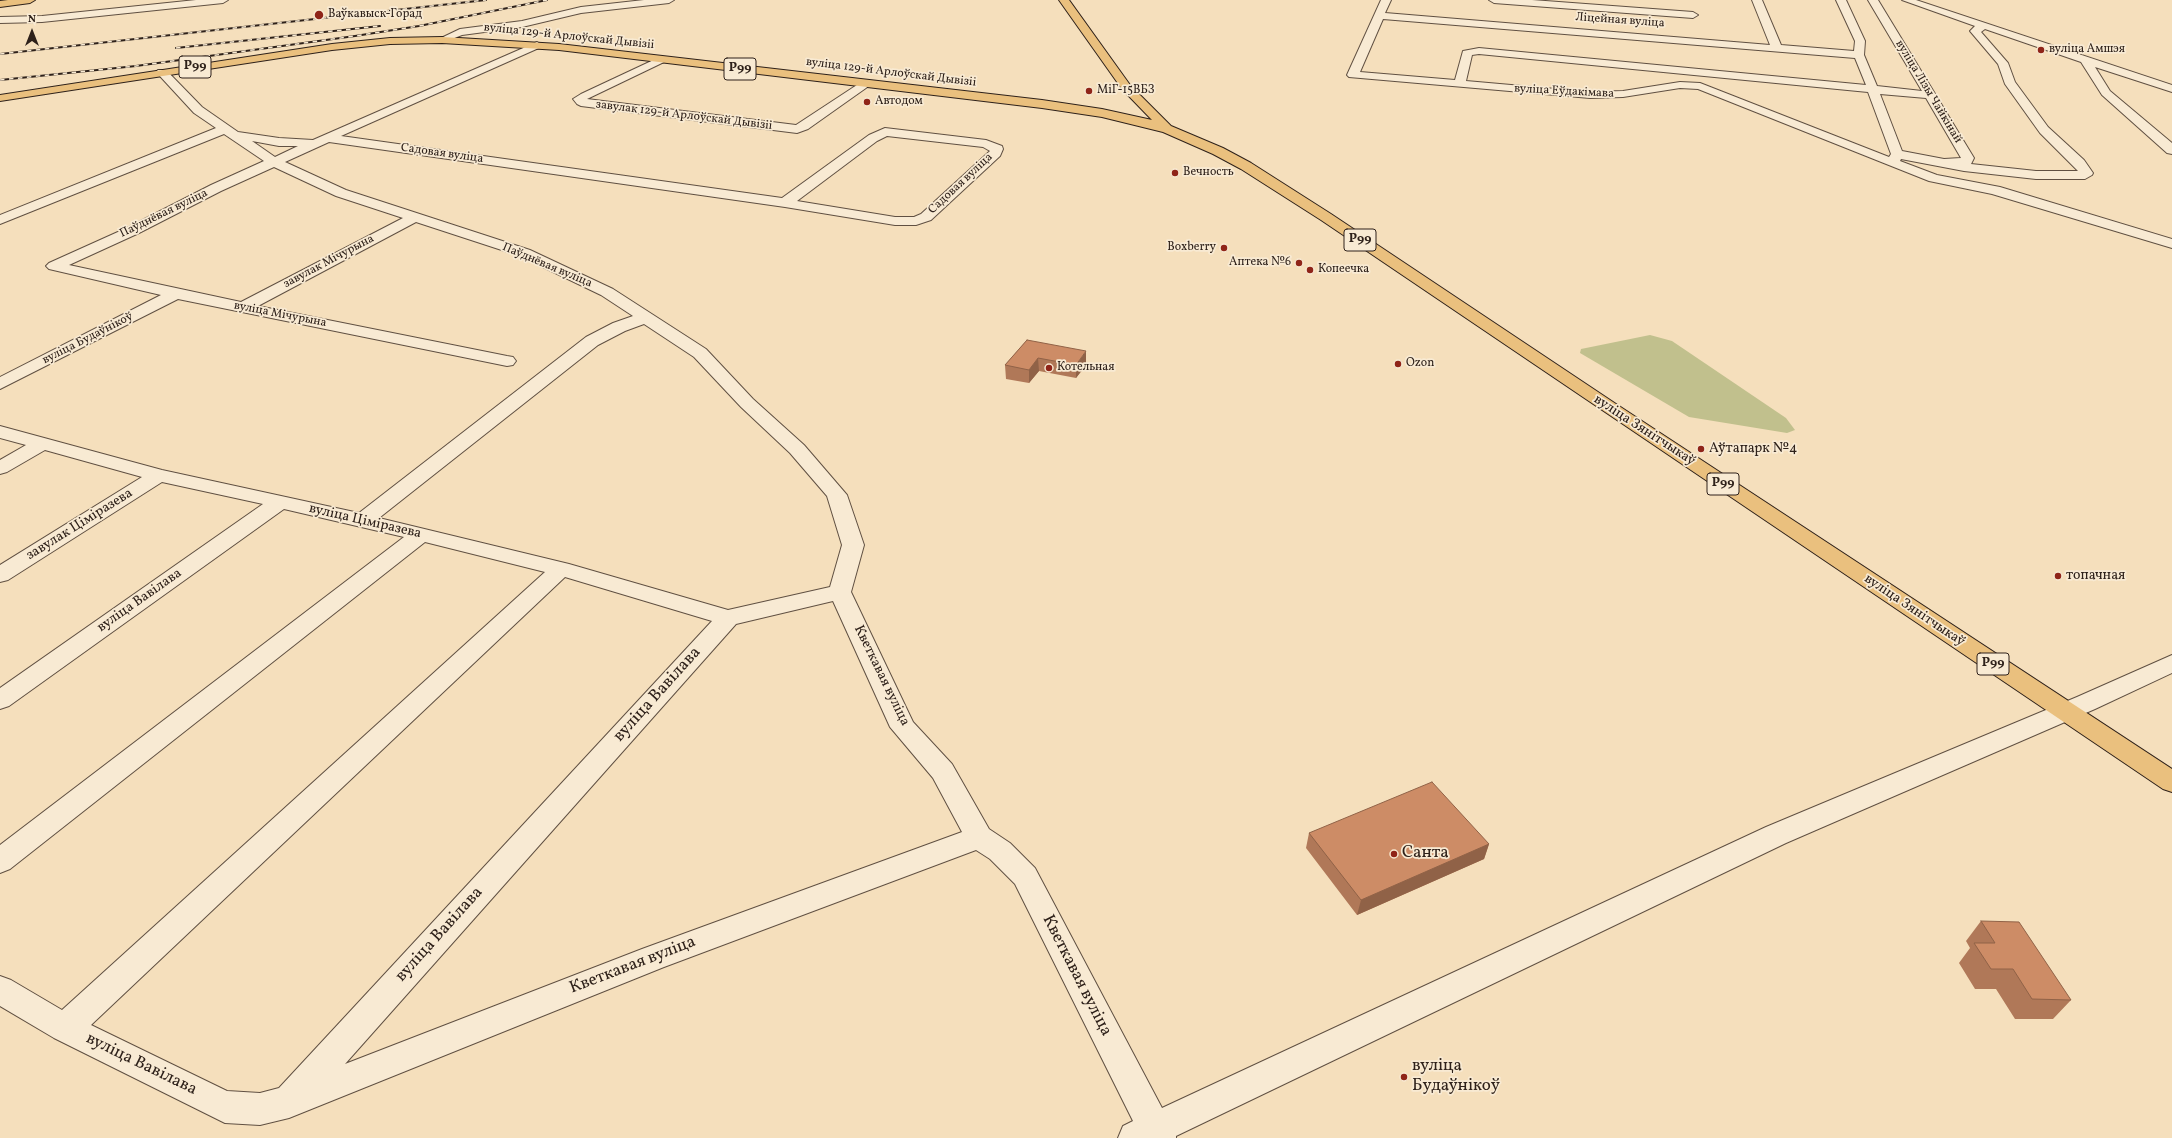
<!DOCTYPE html>
<meta charset="utf-8">
<style>
body{margin:0}
#map{position:relative;width:2172px;height:1138px;overflow:hidden;background:#f5dfbc;font-family:Vollkorn,serif}
canvas{display:block}
.north{position:absolute;left:12px;top:12px;width:40px;height:40px;-webkit-text-stroke:3px #f8ead3;paint-order:stroke;rotate:0deg;font-size:11px;font-weight:700;line-height:16px;text-align:center;color:#2e211a}
.north::after{content:'';display:block;margin:auto;width:14px;height:18px;background:#2e211a;clip-path:polygon(50% 0,100% 100%,50% 72%,0 100%)}
</style>
<div id="map">
<canvas width="2172" height="1138"></canvas>
<div class="north">N</div>
</div>
<script>
const ctx = document.querySelector('canvas').getContext('2d');
ctx.lineJoin = 'round';
function paint(path, color) {
  ctx.fillStyle = color;
  ctx.fill(path, 'evenodd');
}
function poly(rows) {
  const path = new Path2D();
  for (const r of rows) {
    path.moveTo(r[0], r[1]);
    for (let i = 2; i < r.length; i += 2) path.lineTo(r[i], r[i + 1]);
  }
  return path;
}
function trace(path, color, width, dash) {
  ctx.strokeStyle = color;
  ctx.lineWidth = width;
  ctx.lineCap = dash ? 'butt' : 'round';
  ctx.setLineDash(dash || []);
  ctx.stroke(path);
}
function label(font, color, halo, rows, align = 'center') {
  ctx.font = font + ' Vollkorn,serif';
  ctx.lineWidth = 3.5;
  ctx.setLineDash([]);
  ctx.textBaseline = 'middle';
  ctx.strokeStyle = halo;
  ctx.fillStyle = color;
  for (const [text, x, y, turn = 0] of rows) {
    ctx.save();
    ctx.translate(x, y);
    ctx.rotate((+turn || 0) * Math.PI / 180);
    ctx.textAlign = isNaN(turn) ? turn : align;
    if (halo) ctx.strokeText(text, 0, 0);
    ctx.fillText(text, 0, 0);
    ctx.restore();
  }
}
paint(poly([
 [1650,335,1672,341,1786,418,1795,430,1787,433,1689,417,1580,353,1581,349]
]), '#c1c08d');
const minor = poly([
 [196,0,228,0,223,3,42,22,0,23,0,17,42,16,196,0],
 [644,0,674,0,669,3,581,13,522,27,462,35,442,43,437,40,460,29,522,21,581,7,644,0],
 [1381,0,1391,0,1385,13,1770,45,1752,0,1762,0,1781,45,1854,51,1855,41,1836,0,1846,0,1865,41,1864,55,1877,86,1922,91,1868,0,1878,0,1974,158,1971,164,2036,171,2078,171,2040,133,2005,84,1998,64,1970,31,1975,26,1902,0,1916,0,2172,85,2172,92,2095,67,2110,91,2172,143,2172,154,2167,153,2102,95,2081,62,1985,29,1981,32,2008,63,2015,82,2048,127,2084,160,2093,173,2092,175,2085,179,2036,179,1964,171,1901,159,1900,161,1937,175,2000,187,2172,239,2172,248,1992,194,1929,181,1698,89,1680,88,1623,97,1590,98,1349,77,1347,75,1381,0],
 [1383,19,1855,58,1866,85,1479,48,1463,51,1455,80,1360,72,1383,19],
 [1479,54,1868,92,1891,154,1889,157,1700,83,1680,82,1623,91,1590,92,1466,81,1472,55,1479,54],
 [1880,94,1926,98,1961,158,1944,159,1902,151,1880,94],
 [1489,0,1532,0,1693,12,1698,15,1693,18,1494,3,1489,0],
 [537,42,542,45,541,47,341,136,782,198,869,135,885,128,986,140,1002,146,1003,149,1000,156,931,220,916,225,895,225,785,207,329,142,285,162,346,190,530,250,613,289,706,349,753,399,804,445,847,495,864,545,851,592,913,722,952,764,989,829,1010,843,1035,868,1162,1108,1766,827,2077,697,2172,655,2172,673,2095,709,1786,843,1176,1136,1176,1138,1118,1138,1123,1126,1133,1121,1015,884,990,859,976,850,664,967,289,1118,260,1125,225,1123,54,1038,0,1006,0,976,11,980,62,1010,545,572,425,542,10,869,0,873,0,845,404,537,284,509,9,706,0,709,0,688,263,504,162,482,8,580,0,582,0,565,142,477,45,450,7,472,0,474,0,460,26,445,0,438,0,426,162,470,359,513,586,337,613,323,633,316,601,295,520,256,416,222,258,306,507,356,513,357,516,361,513,365,507,366,178,299,0,389,0,377,161,295,49,269,46,266,49,263,129,227,211,185,264,161,224,134,0,224,0,215,216,128,194,113,158,74,156,72,158,70,166,70,202,107,238,132,279,138,313,140,537,42],
 [887,136,983,147,990,151,921,214,914,217,895,217,797,201,877,141,887,136],
 [252,141,279,146,298,146,275,157,252,141],
 [274,167,336,196,403,218,241,302,69,265,139,233,221,191,274,167],
 [644,324,694,357,741,407,790,453,827,496,842,545,830,587,728,610,569,564,379,518,598,345,625,331,644,324],
 [565,577,712,621,279,1088,260,1093,227,1091,91,1025,565,577],
 [833,601,890,727,933,778,962,832,642,949,345,1064,736,624,833,601],
 [660,57,665,60,664,62,587,99,796,125,863,81,867,80,873,83,808,129,797,133,581,106,577,104,573,99,581,94,660,57]
]);
const major = poly([
 [8,0,35,0,30,3,0,7,0,1,8,0],
 [1059,0,1069,0,1130,85,1171,126,1223,148,1251,163,1331,214,1616,404,2172,769,2172,792,2163,789,1321,220,1241,169,1213,154,1163,132,1102,117,1042,108,559,50,442,43,390,44,332,50,0,101,0,95,332,44,390,38,442,37,559,44,1042,100,1102,109,1152,120,1122,89,1059,0]
]);
trace(minor, '#605042', 2);
trace(major, '#2e211a', 2);
paint(minor, '#f8ead3');
paint(major, '#eac07e');
const rail = poly([
 [176,48,380,26],
 [0,54,486,0],
 [0,80,136,66,355,36,419,26,547,0]
]);
trace(rail, '#2e211a', 2);
trace(rail, '#f8ead3', 1.5, [4.5]);
paint(poly([
 [1027,340,1086,365,1076,378,1039,371,1029,383,1006,379,1005,365],
 [1309,833,1489,844,1484,859,1357,915,1306,848],
 [1981,921,2071,1000,2053,1019,2015,1019,1996,989,1975,989,1959,963,1970,948,1966,941]
]), '#b07858');
paint(poly([
 [1086,351,1086,365,1076,378,1076,365],
 [1038,358,1039,371,1029,383,1029,370],
 [1489,844,1484,859,1357,915,1361,900]
]), '#906247');
const building = poly([
 [1027,340,1086,351,1076,365,1038,358,1029,370,1005,365,1027,340],
 [1432,782,1489,844,1361,900,1309,833,1432,782],
 [1981,921,2019,922,2071,1000,2032,999,2013,969,1991,969,1974,943,1995,943,1981,921]
]);
paint(building, '#cd8c66');
trace(building, '#906247', 1);
for (const [x, y, r, color] of [
 [319,15,5,"#8f2418"],
 [2041,50,4,"#8f2418"],
 [1089,91,4,"#8f2418"],
 [867,102,4,"#8f2418"],
 [1175,173,4,"#8f2418"],
 [1224,248,4,"#8f2418"],
 [1299,263,4,"#8f2418"],
 [1310,270,4,"#8f2418"],
 [1398,364,4,"#8f2418"],
 [1049,368,4,"#8f2418"],
 [1701,449,4,"#8f2418"],
 [2058,576,4,"#8f2418"],
 [1394,854,4,"#8f2418"],
 [1404,1077,4,"#8f2418"]
]) {
  const dot = new Path2D();
  dot.arc(x, y, r, 0, 2 * Math.PI);
  ctx.fillStyle = color;
  ctx.fill(dot);
  trace(dot, '#f8ead3', 1.5);
}
label('12px', '#2e211a', '#f8ead3', [
 ["Ваўкавыск-Горад",328,15],
 ["вуліца Амшэя",2049,50],
 ["МіГ-15ВБЗ",1097,91],
 ["Автодом",875,102],
 ["Вечность",1183,173],
 ["Boxberry",1216,248,"right"],
 ["Аптека №6",1291,263,"right"],
 ["Копеечка",1318,270],
 ["Ozon",1406,364],
 ["Котельная",1057,368]
], 'left');
label('12px', '#2e211a', '#f8ead3', [
 ["Ліцейная вуліца",1620,21,4],
 ["вуліца 129-й Арлоўскай Дывізіі",569,37,6],
 ["вуліца 129-й Арлоўскай Дывізіі",891,73,7],
 ["вуліца Еўдакімава",1564,92,3],
 ["вуліца Лізы Чайкінай",1928,92,59],
 ["завулак 129-й Арлоўскай Дывізіі",684,116,7],
 ["Садовая вуліца",442,154,8],
 ["Садовая вуліца",961,184,-43],
 ["Паўднёвая вуліца",164,214,-26],
 ["завулак Мічурына",329,262,-28],
 ["Паўднёвая вуліца",547,266,23],
 ["вуліца Мічурына",280,315,11],
 ["вуліца Будаўнікоў",88,339,-27]
]);
for (const [x, y, w] of [
 [195,67,32],
 [740,69,32],
 [1360,240,32],
 [1723,484,32],
 [1993,664,32]
]) {
  const box = new Path2D();
  box.roundRect(x - w / 2, y - 11, w, 22, 3);
  ctx.fillStyle = '#f8ead3';
  ctx.fill(box);
  trace(box, '#2e211a', 1);
}
label('bold 13px', '#2e211a', null, [
 ["Р99",195,67],
 ["Р99",740,69],
 ["Р99",1360,240],
 ["Р99",1723,484],
 ["Р99",1993,664]
]);
label('14px', '#2e211a', '#f8ead3', [
 ["вуліца Зянітчыкаў",1644,431,33],
 ["вуліца Ціміразева",365,522,13],
 ["завулак Ціміразева",80,525,-32],
 ["вуліца Вавілава",140,601,-35],
 ["вуліца Зянітчыкаў",1914,611,34],
 ["Кветкавая вуліца",881,676,64]
]);
label('14px', '#2e211a', '#f8ead3', [
 ["Аўтапарк №4",1709,449],
 ["топачная",2066,576]
], 'left');
label('17px', '#2e211a', '#f8ead3', [
 ["вуліца Вавілава",658,695,-48],
 ["вуліца Вавілава",440,935,-48],
 ["Кветкавая вуліца",633,966,-21],
 ["Кветкавая вуліца",1076,976,63],
 ["вуліца Вавілава",141,1065,26]
]);
label('17px', '#2e211a', '#f8ead3', [
 ["Санта",1402,854],
 ["вуліца",1412,1067],
 ["Будаўнікоў",1412,1087]
], 'left');
</script>
